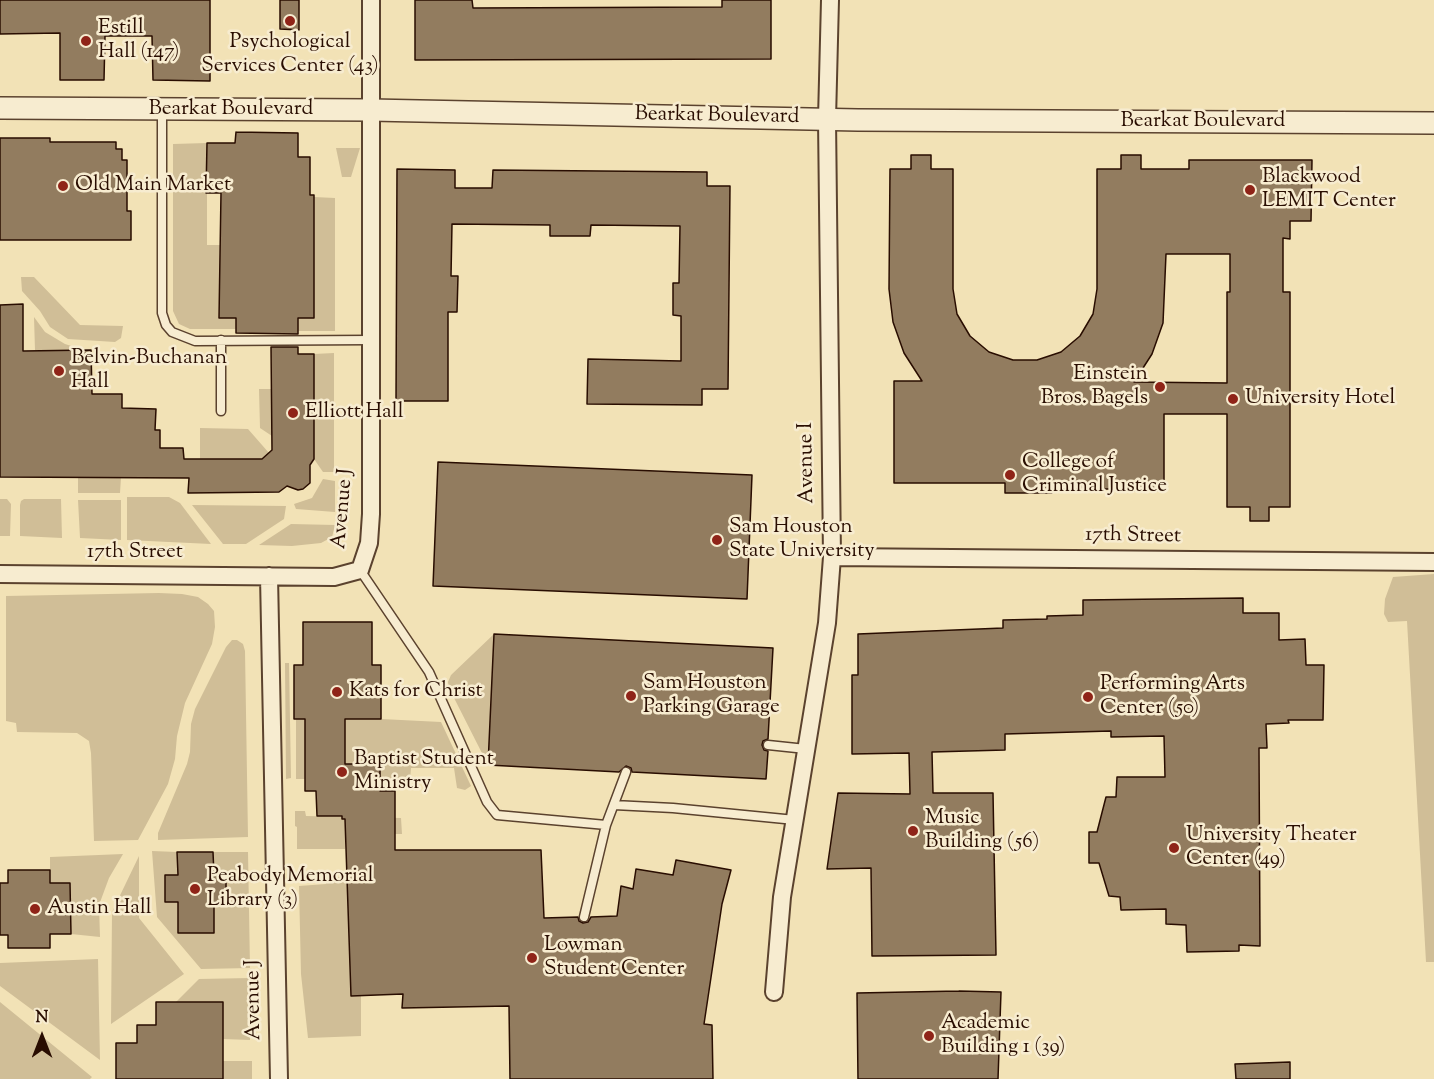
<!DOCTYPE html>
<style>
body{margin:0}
#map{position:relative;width:1434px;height:1079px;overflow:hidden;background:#f2e2b6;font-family:"Sorts Mill Goudy",serif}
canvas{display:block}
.north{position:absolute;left:12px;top:1007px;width:60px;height:60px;-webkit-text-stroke:4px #f7ecd0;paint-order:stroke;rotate:0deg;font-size:16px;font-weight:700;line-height:24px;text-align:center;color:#290d01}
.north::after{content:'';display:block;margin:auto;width:21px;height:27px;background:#290d01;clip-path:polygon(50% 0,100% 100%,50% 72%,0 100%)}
</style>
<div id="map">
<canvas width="1434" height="1079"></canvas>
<div class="north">N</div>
</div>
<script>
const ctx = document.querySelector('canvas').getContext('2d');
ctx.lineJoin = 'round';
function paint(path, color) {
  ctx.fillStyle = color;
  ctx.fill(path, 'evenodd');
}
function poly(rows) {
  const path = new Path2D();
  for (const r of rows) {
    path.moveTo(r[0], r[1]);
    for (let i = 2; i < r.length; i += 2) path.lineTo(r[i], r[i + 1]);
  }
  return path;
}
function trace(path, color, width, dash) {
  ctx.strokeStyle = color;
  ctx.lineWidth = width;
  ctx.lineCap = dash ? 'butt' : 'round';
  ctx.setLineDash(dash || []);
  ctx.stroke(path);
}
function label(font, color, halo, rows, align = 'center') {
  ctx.font = font + ' "Sorts Mill Goudy",serif';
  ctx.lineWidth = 5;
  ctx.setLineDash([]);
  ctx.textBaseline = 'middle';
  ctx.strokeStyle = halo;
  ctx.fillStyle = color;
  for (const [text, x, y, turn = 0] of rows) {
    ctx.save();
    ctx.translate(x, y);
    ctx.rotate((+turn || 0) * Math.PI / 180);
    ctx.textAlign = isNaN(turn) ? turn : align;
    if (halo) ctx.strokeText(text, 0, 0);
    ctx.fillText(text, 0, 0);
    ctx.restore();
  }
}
paint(poly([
 [207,143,207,245,221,245,236,318,236,329,190,329,179,324,173,311,173,144],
 [336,148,360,148,351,177,342,177],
 [314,197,335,198,335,331,298,331,298,318,314,318],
 [21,277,34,277,80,325,123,326,121,338,115,342,68,339,50,327,40,311,22,291],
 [34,317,45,332,65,344,84,350,35,350],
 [334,353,334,472,323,472,314,459,314,354],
 [259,389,272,389,272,436,260,428],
 [200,428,248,429,269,453,262,459,200,459],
 [78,477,121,477,120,493,78,493],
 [323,479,335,481,335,512,296,509,294,504,312,498],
 [127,497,169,497,180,503,211,544,127,540],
 [0,499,7,499,11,504,10,536,0,536],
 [24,499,61,499,62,538,20,536,20,505,21,501],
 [78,500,121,500,121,540,80,538],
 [192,505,286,506,284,519,246,544,223,544],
 [291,524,335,525,332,537,321,543,292,546,259,545],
 [1434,574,1434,962,1426,962,1407,621,1388,622,1384,614,1385,599,1393,577],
 [159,593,182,594,198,597,208,604,214,611,215,627,212,644,185,703,177,736,175,759,168,784,138,840,94,841,91,753,89,741,77,733,17,732,16,723,6,721,6,596],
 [494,634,488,765,449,688,448,682,451,675],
 [232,640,237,640,243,644,245,651,248,837,158,840,158,833,187,764,190,752,191,724,195,709,226,647],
 [285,663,289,663,291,778,286,779],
 [296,719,381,719,441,722,471,786,465,790,457,788,454,768,411,768,410,780,380,779,345,764,345,728,305,744,305,779,296,779],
 [295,811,305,811,306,816,401,818,402,834,380,834,379,828,345,828,345,849,297,849,297,827,295,826],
 [152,851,177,852,178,875,165,876,165,902,178,902,178,933,214,902,226,875,214,875,213,852,248,852,250,968,201,969,157,917],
 [123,854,109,878,99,905,100,937,71,934,70,883,50,883,50,857],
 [139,856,139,918,184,974,111,1024,112,912],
 [325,877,348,877,351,996,361,996,361,1036,308,1038,301,974,299,886,326,884],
 [98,959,100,1060,0,986,0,963],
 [250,978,250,1040,223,1039,222,1002,176,1002,199,979],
 [0,1002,92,1077,90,1079,0,1079],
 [223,1061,252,1061,252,1079,223,1079]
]), '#d0be97');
const building = poly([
 [0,0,210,0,210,81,153,80,152,36,105,36,104,80,60,80,60,33,0,34,0,0],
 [280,0,299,0,299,30,280,29,280,0],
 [415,0,472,0,473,8,722,7,722,0,771,0,771,59,415,60,415,0],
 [236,132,298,133,298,157,310,157,310,195,314,195,314,318,298,318,298,334,236,333,236,318,219,318,221,193,206,193,207,143,235,143,236,132],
 [0,138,50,138,50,142,116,142,116,149,122,149,122,160,127,160,127,211,131,211,131,240,0,240,0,138],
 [911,155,931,155,931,169,953,169,953,289,957,314,970,336,989,352,1013,360,1037,360,1061,352,1080,336,1093,314,1097,289,1097,169,1121,169,1121,155,1141,155,1141,169,1189,169,1189,160,1312,160,1311,221,1290,221,1290,239,1283,238,1283,292,1290,292,1290,507,1269,507,1269,521,1250,521,1250,507,1227,507,1227,414,1164,414,1164,491,1132,491,1132,489,1052,489,1052,493,1005,493,1005,483,894,483,894,381,922,381,904,353,893,322,889,289,890,169,911,169,911,155],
 [1166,254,1230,254,1230,292,1227,292,1227,383,1134,382,1152,354,1163,323,1166,254],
 [397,169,455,170,455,188,492,188,493,170,707,172,707,186,730,186,728,389,702,389,702,405,587,404,588,359,681,361,681,316,673,315,673,283,679,283,680,226,591,225,590,236,550,236,550,225,452,224,451,276,458,276,457,312,448,312,448,401,396,401,397,169],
 [23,304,23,351,91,350,92,394,122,394,122,408,156,409,155,430,160,430,160,448,183,448,184,459,262,459,272,450,271,347,298,347,298,354,314,354,314,459,310,465,310,483,303,489,298,490,287,486,279,492,188,493,189,478,0,477,0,305,23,304],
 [438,462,752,475,747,599,433,586,438,462],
 [1243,598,1243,613,1279,613,1279,640,1305,639,1306,665,1324,665,1323,720,1288,720,1289,723,1266,724,1267,748,1259,748,1260,946,1239,945,1239,951,1187,952,1186,925,1166,924,1166,909,1121,910,1120,897,1109,896,1099,863,1089,863,1089,832,1097,832,1106,797,1116,797,1117,777,1165,777,1164,736,1111,737,1111,731,1005,734,1005,750,932,752,933,793,993,793,996,955,872,956,871,868,827,869,838,793,910,794,909,753,852,754,852,675,858,675,858,634,1003,628,1003,620,1047,619,1047,616,1083,615,1083,600,1243,598],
 [303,622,372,622,372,665,381,665,381,719,345,719,345,764,380,764,380,791,395,791,395,850,541,850,544,918,578,917,579,921,583,923,588,922,591,917,617,916,621,886,633,889,636,869,673,875,676,860,731,870,722,904,704,1024,712,1025,713,1079,510,1079,509,1006,402,1008,403,994,351,996,345,819,342,819,342,816,317,816,316,791,305,791,305,719,294,719,294,665,303,665,303,622],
 [494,634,773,648,768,739,763,741,762,745,764,750,768,751,766,779,632,772,631,768,626,766,619,772,488,765,494,634],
 [177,852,213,852,214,875,226,875,226,902,214,902,214,933,178,933,178,902,165,902,165,875,178,875,177,852],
 [8,870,50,870,50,883,70,883,71,934,50,934,50,948,8,948,8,935,0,935,0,883,8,883,8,870],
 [959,991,1001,992,998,1079,858,1079,857,993,959,991],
 [156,1002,223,1002,223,1079,116,1079,116,1043,137,1043,137,1025,156,1025,156,1002],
 [1290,1062,1290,1079,1236,1079,1235,1064,1290,1062]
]);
paint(building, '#927c5f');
trace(building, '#290d01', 1.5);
const service = poly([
 [162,110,162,313,166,325,172,332,195,341,371,340],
 [221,340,221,411],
 [360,570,429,672,487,802,497,815,606,825],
 [768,745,806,749],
 [614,805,673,808,795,820],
 [584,917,606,825,626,772]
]);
const minor = poly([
 [832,557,1434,562],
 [0,574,334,577,360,570,369,543,371,514,371,0],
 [269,576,279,1079],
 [774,992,782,897,827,623,832,557,827,119,830,0]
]);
const tertiary = poly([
 [0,108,371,110,858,120,1434,123]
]);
trace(service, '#5b422e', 11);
trace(minor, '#5b422e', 20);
trace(tertiary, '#5b422e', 24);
trace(service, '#f7ecd0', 8);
trace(minor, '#f7ecd0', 16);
trace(tertiary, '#f7ecd0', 21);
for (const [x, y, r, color] of [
 [290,21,6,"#8f2418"],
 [86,41,6,"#8f2418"],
 [63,186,6,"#8f2418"],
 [1250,190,6,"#8f2418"],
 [59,371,6,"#8f2418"],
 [1160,387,6,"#8f2418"],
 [1233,399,6,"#8f2418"],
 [293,413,6,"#8f2418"],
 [1010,475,6,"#8f2418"],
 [717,540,6,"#8f2418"],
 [337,692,6,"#8f2418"],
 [631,696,6,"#8f2418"],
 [1088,697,6,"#8f2418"],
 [342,772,6,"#8f2418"],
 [913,831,6,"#8f2418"],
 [1174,848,6,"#8f2418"],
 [195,889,6,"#8f2418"],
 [35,909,6,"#8f2418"],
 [532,958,6,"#8f2418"],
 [929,1036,6,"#8f2418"]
]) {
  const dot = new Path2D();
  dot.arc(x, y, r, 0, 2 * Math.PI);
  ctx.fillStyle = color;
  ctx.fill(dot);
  trace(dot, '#f7ecd0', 2);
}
label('21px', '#290d01', '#f7ecd0', [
 ["Estill",98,29],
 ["Hall (147)",98,53],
 ["Psychological",290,43,"center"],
 ["Services Center (43)",290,67,"center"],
 ["Blackwood",1262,178],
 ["LEMIT Center",1262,202],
 ["Old Main Market",75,186],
 ["Belvin-Buchanan",71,359],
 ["Hall",71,383],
 ["Einstein",1148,375,"right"],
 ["Bros. Bagels",1148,399,"right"],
 ["University Hotel",1245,399],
 ["Elliott Hall",305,413],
 ["College of",1022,463],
 ["Criminal Justice",1022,487],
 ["Sam Houston",729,528],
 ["State University",729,552],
 ["Sam Houston",643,684],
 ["Parking Garage",643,708],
 ["Performing Arts",1100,685],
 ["Center (50)",1100,709],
 ["Kats for Christ",349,692],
 ["Baptist Student",354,760],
 ["Ministry",354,784],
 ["Music",925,819],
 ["Building (56)",925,843],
 ["University Theater",1186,836],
 ["Center (49)",1186,860],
 ["Peabody Memorial",207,877],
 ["Library (3)",207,901],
 ["Austin Hall",47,909],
 ["Lowman",544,946],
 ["Student Center",544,970],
 ["Academic",941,1024],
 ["Building 1 (39)",941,1048]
], 'left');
label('21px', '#290d01', '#f7ecd0', [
 ["Bearkat Boulevard",231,110],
 ["Bearkat Boulevard",717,117,1],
 ["Bearkat Boulevard",1203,122],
 ["Avenue I",808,463,-91],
 ["Avenue J",344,509,-85],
 ["17th Street",1133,537,1],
 ["17th Street",135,553],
 ["Avenue J",255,1000,-91]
]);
</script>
